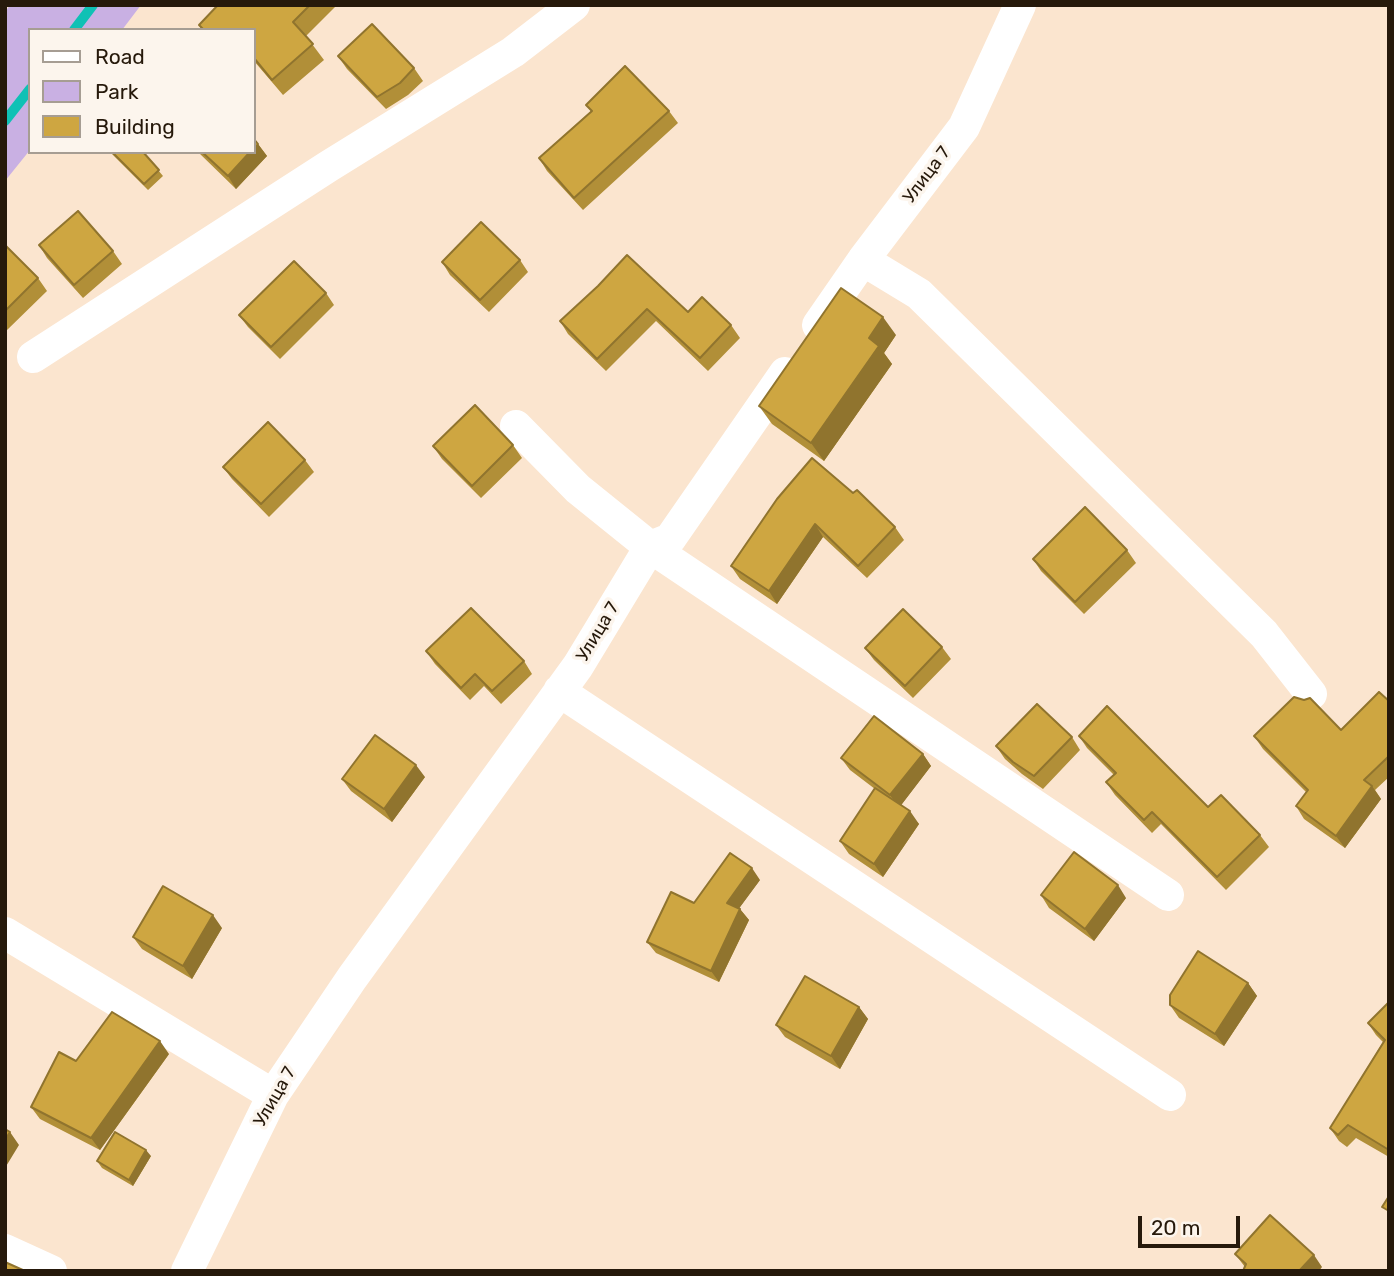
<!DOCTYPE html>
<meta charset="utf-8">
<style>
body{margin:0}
#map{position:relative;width:1394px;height:1276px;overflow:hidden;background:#fbe5cf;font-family:Rubik,sans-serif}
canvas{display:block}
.frame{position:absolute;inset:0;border:7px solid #26190b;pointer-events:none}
.legend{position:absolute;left:28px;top:28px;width:228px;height:126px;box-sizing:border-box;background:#fcf5ed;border:2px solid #a69d93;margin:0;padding:9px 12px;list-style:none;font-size:21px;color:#26190b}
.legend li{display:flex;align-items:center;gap:14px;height:35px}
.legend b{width:35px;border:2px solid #a69d93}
.scale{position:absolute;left:1138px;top:1216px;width:102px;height:32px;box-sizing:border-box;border:4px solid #26190b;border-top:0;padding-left:9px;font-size:21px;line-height:24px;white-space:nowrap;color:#26190b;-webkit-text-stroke:5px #fcf5ed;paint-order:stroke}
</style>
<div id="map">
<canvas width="1394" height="1276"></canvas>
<div class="frame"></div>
<ul class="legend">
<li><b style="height:9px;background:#fff"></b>Road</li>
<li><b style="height:19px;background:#c9b0e3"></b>Park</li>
<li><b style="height:19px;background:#cea641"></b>Building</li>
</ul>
<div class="scale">20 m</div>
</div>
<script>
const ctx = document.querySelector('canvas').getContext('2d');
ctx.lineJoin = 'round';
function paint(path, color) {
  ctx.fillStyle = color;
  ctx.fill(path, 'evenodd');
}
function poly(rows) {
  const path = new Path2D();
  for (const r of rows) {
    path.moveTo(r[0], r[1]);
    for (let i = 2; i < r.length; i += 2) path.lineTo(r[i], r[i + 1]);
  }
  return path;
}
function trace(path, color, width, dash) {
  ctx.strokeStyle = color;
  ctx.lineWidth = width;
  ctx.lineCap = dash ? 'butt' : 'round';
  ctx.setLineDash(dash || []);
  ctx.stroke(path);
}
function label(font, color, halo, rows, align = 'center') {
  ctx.font = font + ' Rubik,sans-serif';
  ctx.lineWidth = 7;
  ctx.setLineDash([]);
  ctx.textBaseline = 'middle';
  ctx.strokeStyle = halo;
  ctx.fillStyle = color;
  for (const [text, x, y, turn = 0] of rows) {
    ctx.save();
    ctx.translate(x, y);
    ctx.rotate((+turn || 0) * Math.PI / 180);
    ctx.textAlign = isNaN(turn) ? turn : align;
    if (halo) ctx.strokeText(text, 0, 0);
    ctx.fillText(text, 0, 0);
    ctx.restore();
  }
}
paint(poly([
 [10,5,141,5,122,30,30,30,30,150,5,181,5,12]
]), '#c9b0e3');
trace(poly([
 [74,30,93,5],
 [5,121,30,89]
]), '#0fc1b5', 10);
trace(poly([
 [863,260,919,294,1264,634,1311,694],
 [818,325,863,260,964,127,1020,5],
 [33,357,329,166,513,52,574,5],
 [516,426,578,489,650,547,1168,895],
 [559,691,1170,1095],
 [5,933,273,1095],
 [5,1250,51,1271],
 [187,1271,273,1095,352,978,578,666,650,547,670,539,785,373]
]), '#fff', 32);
paint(poly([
 [218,5,337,5,306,36,324,60,283,95,254,61,254,30,202,30,199,25],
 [338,56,414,68,423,81,408,95,386,109,347,69],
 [586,105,669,111,678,123,583,210,547,171,539,158,591,111],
 [258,144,267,156,236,189,198,152,254,152],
 [110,152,143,152,163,176,148,190],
 [5,245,38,278,47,291,5,332],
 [39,245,113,251,122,264,83,298,47,258],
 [520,260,528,272,489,312,450,275,442,262],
 [598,286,731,325,740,338,708,371,656,321,606,371,568,334,560,321],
 [326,293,334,305,280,359,248,327,239,315],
 [896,335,884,353,892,364,824,461,772,424,759,406],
 [513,445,522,458,481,498,442,459,433,446],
 [305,460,314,472,269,517,232,479,223,467],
 [853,493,895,527,904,540,867,578,823,537,777,604,740,579,731,566],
 [1127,550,1136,563,1084,614,1041,571,1033,559],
 [942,647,951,659,913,698,874,660,865,648],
 [426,651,524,661,532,674,501,704,484,686,470,700,435,664],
 [1389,701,1389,777,1375,790,1381,799,1345,848,1304,819,1296,806,1306,792,1263,749,1254,736,1341,730],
 [1079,736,1208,807,1260,835,1269,847,1226,890,1161,824,1152,833,1115,795,1106,782,1114,775,1087,748],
 [1072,737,1080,750,1043,789,1022,774,1005,759,996,746],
 [923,754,931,766,901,805,919,824,883,877,849,854,840,841,875,789,850,770,841,758],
 [425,777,392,822,351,791,342,779],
 [760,880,739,908,749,920,719,982,656,953,647,942,694,903],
 [1041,895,1126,898,1094,941,1049,908],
 [222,928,192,979,142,949,133,937],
 [1248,983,1257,996,1224,1046,1179,1018,1170,1005],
 [1389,1002,1389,1157,1356,1138,1347,1147,1339,1141,1330,1128,1383,1042,1376,1035,1368,1023],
 [859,1007,868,1019,840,1069,785,1037,776,1025],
 [169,1054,100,1150,40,1119,31,1107],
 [151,1156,133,1186,102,1168,97,1161],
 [1235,1254,1322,1267,1245,1267]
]), '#b18f38');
paint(poly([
 [258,144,267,156,236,189,228,176,250,152,254,152,254,149],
 [883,317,896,335,884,353,892,364,824,461,811,443,869,338],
 [815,524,823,537,777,604,769,591],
 [923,754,931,766,899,808,890,795],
 [416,765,425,777,392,822,384,809],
 [1372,786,1381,799,1345,848,1336,836],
 [910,811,919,824,883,877,874,864],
 [752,868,760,880,735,914,727,903],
 [1118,885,1126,898,1094,941,1085,929],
 [740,909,749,920,719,982,711,971],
 [213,915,222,928,192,979,183,966],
 [1248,983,1257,996,1224,1046,1215,1034],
 [859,1007,868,1019,840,1069,831,1056],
 [160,1041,169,1054,100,1150,91,1138],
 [10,1132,19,1145,5,1168,5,1140],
 [146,1150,151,1156,133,1186,129,1180],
 [1314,1255,1322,1267,1319,1271,1299,1271]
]), '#90742e');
const building = poly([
 [218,5,310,5,293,22,313,44,272,80,254,58,254,30,204,30,199,25,218,5],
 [372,24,414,68,400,83,377,97,338,56,372,24],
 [625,66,669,111,574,198,539,158,592,111,586,105,625,66],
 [254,139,258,144,254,149,254,139],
 [112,152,143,152,159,170,144,184,112,152],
 [202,152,250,152,228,176,202,152],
 [78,211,113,251,74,285,39,245,78,211],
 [481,222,520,260,480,300,442,262,481,222],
 [5,245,38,278,5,311,5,245],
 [627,255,688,312,702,297,731,325,700,358,647,309,597,359,560,321,598,286,627,255],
 [294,261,326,293,271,347,239,315,294,261],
 [841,288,883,317,869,338,879,346,811,443,759,406,841,288],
 [475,405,513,445,472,486,433,446,475,405],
 [268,422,305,460,261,504,223,467,268,422],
 [812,458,853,493,857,490,895,527,858,566,815,524,769,591,731,566,777,499,812,458],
 [1085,507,1127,550,1075,602,1033,559,1085,507],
 [471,608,524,661,492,691,475,674,461,688,426,651,471,608],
 [903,609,942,647,905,686,865,648,903,609],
 [1379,692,1389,701,1389,756,1364,780,1372,786,1336,836,1296,806,1308,790,1254,736,1294,697,1304,700,1310,698,1341,730,1379,692],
 [1037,704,1072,737,1034,776,1013,762,996,746,1037,704],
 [1107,706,1208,807,1221,795,1260,835,1217,877,1152,812,1144,820,1106,782,1116,773,1079,736,1107,706],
 [874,716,923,754,890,795,841,758,874,716],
 [375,735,416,765,384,809,342,779,375,735],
 [875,788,910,811,874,864,840,841,875,788],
 [1074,852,1118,885,1085,929,1041,895,1074,852],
 [730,853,752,868,727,903,740,909,711,971,647,942,671,892,694,903,730,853],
 [163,886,213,915,183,966,133,937,163,886],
 [1198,951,1248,983,1215,1034,1170,1005,1170,995,1198,951],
 [805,976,859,1007,831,1056,776,1025,805,976],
 [1389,1002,1389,1150,1348,1125,1338,1135,1330,1128,1385,1040,1368,1023,1389,1002],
 [112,1012,160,1041,91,1138,31,1107,59,1052,76,1061,112,1012],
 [5,1129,10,1132,5,1140,5,1129],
 [115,1132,146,1150,129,1180,97,1161,115,1132],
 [1389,1196,1389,1211,1382,1207,1389,1196],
 [1270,1215,1314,1255,1299,1271,1243,1271,1246,1264,1235,1254,1270,1215],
 [5,1262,25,1271,5,1271,5,1262]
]);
paint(building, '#cea641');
trace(building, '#90742e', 2);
label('18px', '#26190b', '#fcf5ed', [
 ["Улица 7",927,175,-53],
 ["Улица 7",598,632,-59],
 ["Улица 7",275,1097,-60]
]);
</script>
